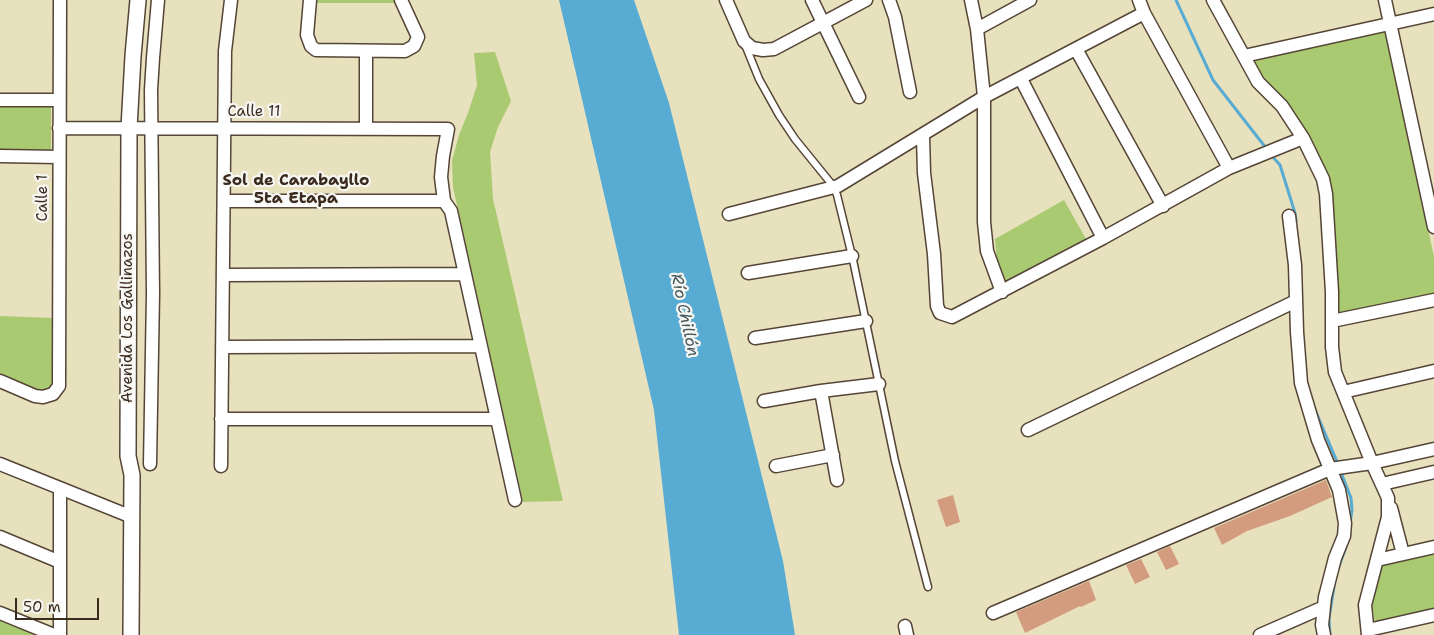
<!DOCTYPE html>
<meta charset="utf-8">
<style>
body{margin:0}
#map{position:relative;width:1434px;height:635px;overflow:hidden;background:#e8e1be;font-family:"Shantell Sans",sans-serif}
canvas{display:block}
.scale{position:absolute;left:15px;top:598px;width:84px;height:22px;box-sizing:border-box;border:2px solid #3b2a1e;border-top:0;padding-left:6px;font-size:15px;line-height:18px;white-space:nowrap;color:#3b2a1e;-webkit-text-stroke:4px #f6f6f2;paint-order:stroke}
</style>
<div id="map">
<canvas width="1434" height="635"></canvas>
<div class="scale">50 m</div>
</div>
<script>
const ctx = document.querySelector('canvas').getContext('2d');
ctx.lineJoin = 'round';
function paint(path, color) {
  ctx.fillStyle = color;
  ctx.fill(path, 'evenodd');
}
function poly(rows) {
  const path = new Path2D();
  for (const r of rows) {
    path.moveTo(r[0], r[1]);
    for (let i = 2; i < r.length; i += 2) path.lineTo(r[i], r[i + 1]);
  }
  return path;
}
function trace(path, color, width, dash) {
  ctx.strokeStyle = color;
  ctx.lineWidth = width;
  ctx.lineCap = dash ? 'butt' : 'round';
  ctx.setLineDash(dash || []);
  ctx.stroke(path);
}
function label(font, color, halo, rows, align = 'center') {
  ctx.font = font + ' "Shantell Sans",sans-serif';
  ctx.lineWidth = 4.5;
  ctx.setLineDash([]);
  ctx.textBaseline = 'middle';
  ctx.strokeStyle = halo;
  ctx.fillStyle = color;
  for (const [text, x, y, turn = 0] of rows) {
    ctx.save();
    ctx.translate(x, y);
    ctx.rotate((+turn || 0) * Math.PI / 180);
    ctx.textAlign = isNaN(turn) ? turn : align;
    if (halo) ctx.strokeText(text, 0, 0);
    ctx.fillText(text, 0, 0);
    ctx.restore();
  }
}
paint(poly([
 [317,0,394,0,396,3,317,3],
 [1385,29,1434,257,1434,295,1339,315,1331,185,1293,110,1266,81,1252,59],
 [495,52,511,101,498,127,490,152,493,199,563,501,523,502,453,187,452,161,459,135,468,113,477,85,474,53],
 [0,106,51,106,51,151,0,151],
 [1064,200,1086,239,1007,284,997,261,995,239],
 [0,316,53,318,53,377,51,386,45,391,36,390,0,375],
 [1434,551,1434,610,1375,623,1372,603,1383,563],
 [0,619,39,635,0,635]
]), '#aaca72');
paint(poly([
 [559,0,634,0,669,103,783,561,795,635,679,635,654,410]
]), '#58acd3');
trace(poly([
 [1176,0,1213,80,1266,148],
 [1271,155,1280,165,1295,213,1296,221],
 [1316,412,1338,464],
 [1340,470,1351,498,1352,510,1350,524],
 [1338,569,1346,547],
 [1330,635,1329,618,1334,587]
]), '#58acd3', 3);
paint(poly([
 [1326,480,1332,497,1290,516,1247,531,1222,545,1214,528],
 [953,495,960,522,946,527,937,500],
 [1170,546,1179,564,1166,570,1157,552],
 [1141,559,1150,577,1135,584,1126,565],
 [1089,581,1096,600,1081,607,1080,606,1025,633,1016,612]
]), '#d39c7e');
const service = poly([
 [746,47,759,79,779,115,795,139,834,187,837,195,853,260,895,461,928,587]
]);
const minor = poly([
 [310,0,307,35,311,46,316,50,405,51,414,46,418,37,401,0],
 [726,0,744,41,752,48,763,50,774,49,866,0],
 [812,0,859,97],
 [889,0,895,17,910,92],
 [971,0,977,29,984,97,984,222,987,251,1002,292],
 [1139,0,1144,13,1229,168],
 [1213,0,1258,82,1282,106,1303,138,1323,179,1326,194,1332,292,1332,347,1335,372,1372,463,1388,498,1388,517,1365,605,1368,635],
 [1385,0,1434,227],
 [977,29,1030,0],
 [1076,49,1163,206],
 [366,51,366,129],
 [1244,56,1434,14],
 [1021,79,1103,238],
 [0,100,59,100],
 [59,128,448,129,443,156,441,177,444,201,451,211,515,500],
 [923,136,924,173,934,254,937,306,940,313,952,317,1103,238,1229,168,1303,138],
 [0,156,59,157],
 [224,201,444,201],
 [729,214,838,186,984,97,1144,13],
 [1289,216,1295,265,1297,332,1301,383,1318,440,1339,490,1345,523,1344,536,1335,558,1325,597,1322,625,1324,635],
 [748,273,852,256],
 [223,275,465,274],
 [1332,321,1434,300],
 [755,338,866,321],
 [222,347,481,346],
 [0,381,35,396,43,397,53,394,59,386,60,0],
 [821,391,837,480],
 [1343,392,1434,371],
 [764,401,821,391,879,384],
 [221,419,497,419],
 [1028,430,1296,301],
 [0,464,132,517],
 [150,464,153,294,151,90,153,58,158,0],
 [221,466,225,51,231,0],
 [776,466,833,455],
 [1382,484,1434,472],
 [60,488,60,635],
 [1391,508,1403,554],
 [0,537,60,562],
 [1377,560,1434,547],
 [0,613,54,635],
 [993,613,1330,469,1372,463,1434,449],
 [905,626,907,635],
 [1368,630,1434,615],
 [1260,635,1324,607]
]);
const tertiary = poly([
 [131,635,132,475,128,456,129,128,133,56,138,0]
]);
trace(service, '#554536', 9);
trace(minor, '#554536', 15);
trace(tertiary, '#554536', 18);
trace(service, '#fff', 6);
trace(minor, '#fff', 12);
trace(tertiary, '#fff', 15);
label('15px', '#3b2a1e', '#f6f6f2', [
 ["Calle 11",254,112],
 ["Calle 1",43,198,-90],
 ["Avenida Los Gallinazos",128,318,-90]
]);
label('bold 16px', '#3b2a1e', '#f6f6f2', [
 ["Sol de Carabayllo",296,181],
 ["5ta Etapa",296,199]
]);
label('italic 16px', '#45585d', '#f6f6f2', [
 ["Río Chillón",684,315,78]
]);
</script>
